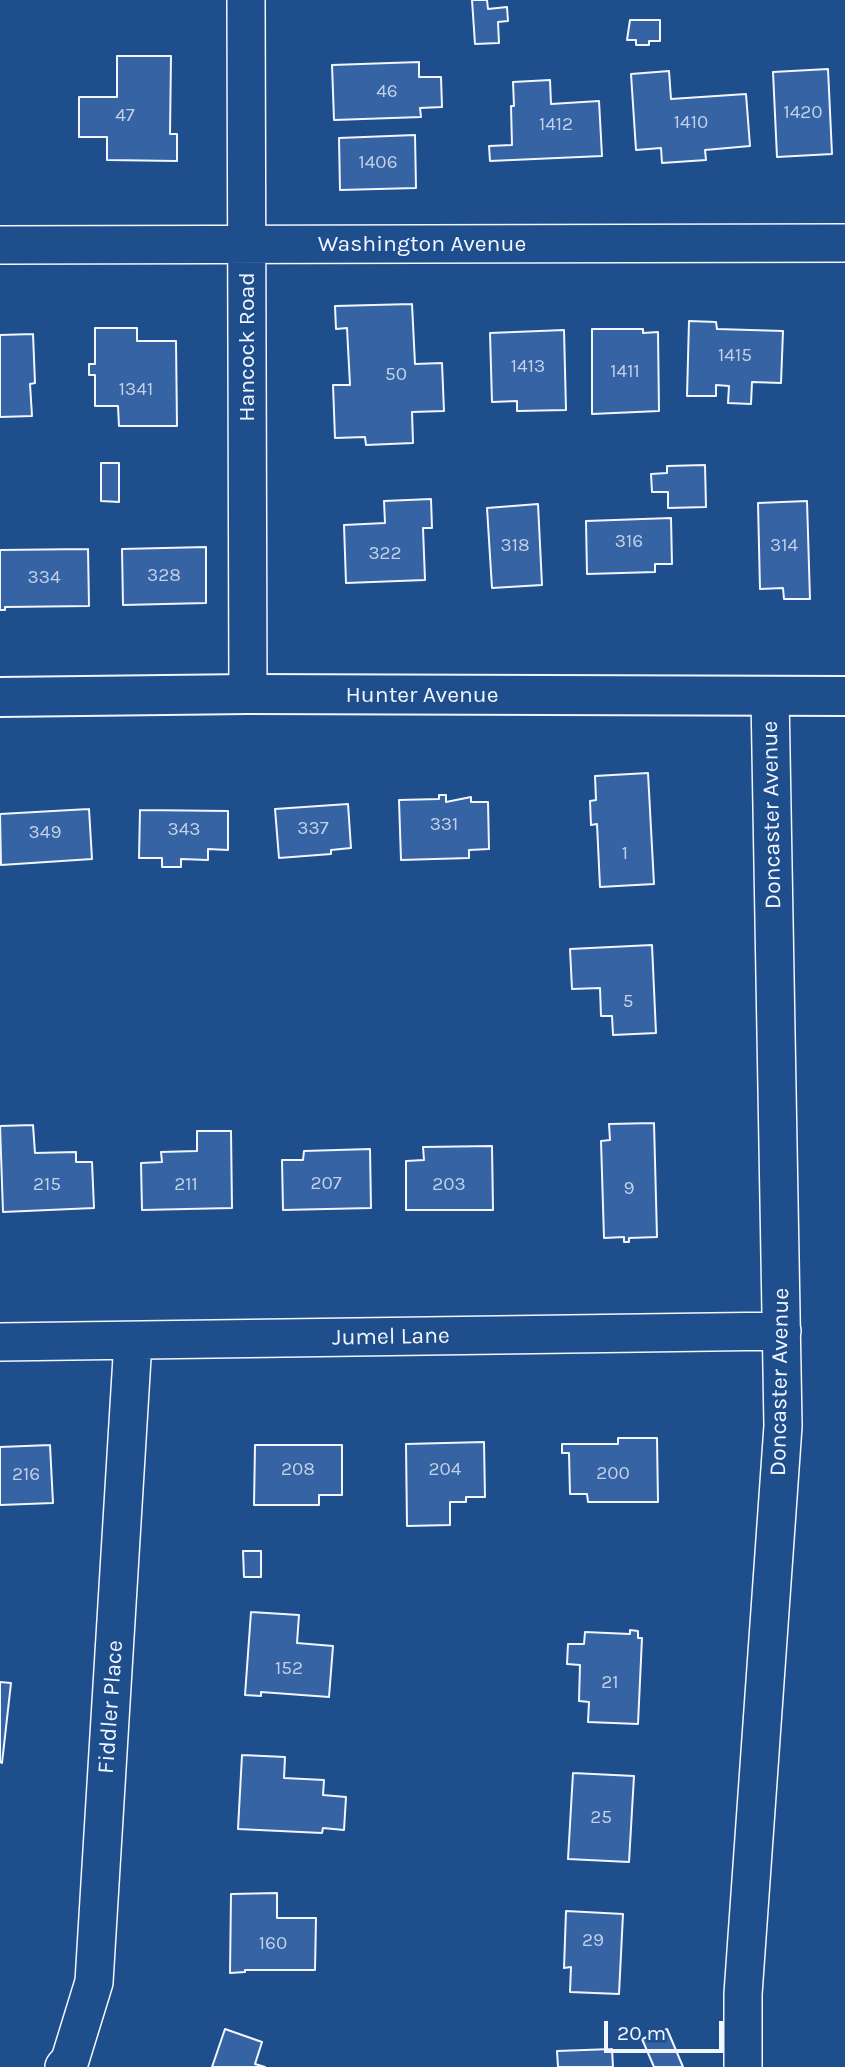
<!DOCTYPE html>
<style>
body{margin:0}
#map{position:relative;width:845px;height:2067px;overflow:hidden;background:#1f4e8c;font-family:Karla,sans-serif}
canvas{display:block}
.scale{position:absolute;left:604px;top:2021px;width:119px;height:32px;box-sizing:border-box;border:4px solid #f2f6ff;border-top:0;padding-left:9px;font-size:21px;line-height:24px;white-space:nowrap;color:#f2f6ff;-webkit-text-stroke:5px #1f4e8c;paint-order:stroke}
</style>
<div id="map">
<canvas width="845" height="2067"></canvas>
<div class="scale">20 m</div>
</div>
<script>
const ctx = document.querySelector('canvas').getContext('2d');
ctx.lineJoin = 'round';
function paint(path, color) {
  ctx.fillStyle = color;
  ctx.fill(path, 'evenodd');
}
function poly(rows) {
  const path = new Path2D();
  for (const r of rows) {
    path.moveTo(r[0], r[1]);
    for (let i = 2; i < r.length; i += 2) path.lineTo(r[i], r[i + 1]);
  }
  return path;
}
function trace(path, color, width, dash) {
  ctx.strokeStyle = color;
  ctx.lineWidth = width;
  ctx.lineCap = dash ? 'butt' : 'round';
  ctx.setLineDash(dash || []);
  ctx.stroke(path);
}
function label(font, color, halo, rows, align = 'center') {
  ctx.font = font + ' Karla,sans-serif';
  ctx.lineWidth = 5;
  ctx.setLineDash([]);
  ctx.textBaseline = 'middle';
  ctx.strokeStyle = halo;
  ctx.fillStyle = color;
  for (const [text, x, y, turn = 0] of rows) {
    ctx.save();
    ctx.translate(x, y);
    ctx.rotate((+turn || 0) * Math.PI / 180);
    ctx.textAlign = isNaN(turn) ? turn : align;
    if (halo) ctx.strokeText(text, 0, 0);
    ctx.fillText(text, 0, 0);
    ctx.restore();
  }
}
const building = poly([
 [472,0,487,0,488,9,507,7,508,21,498,22,499,43,475,44,472,0],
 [630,20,660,20,660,41,649,41,649,45,636,45,636,40,627,40,630,20],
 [117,56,171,56,170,134,177,134,177,161,107,160,107,137,79,137,79,97,117,97,117,56],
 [419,62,419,77,441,77,442,107,420,108,421,117,334,120,332,65,419,62],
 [828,69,832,154,777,157,773,72,828,69],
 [669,71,671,99,746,94,750,146,705,150,706,160,662,163,661,148,636,150,631,74,669,71],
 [550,80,551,104,599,101,602,156,490,161,489,146,512,145,511,106,514,106,513,82,550,80],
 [415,135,416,188,340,190,339,138,415,135],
 [412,304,415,364,442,363,444,411,412,412,413,443,366,445,365,437,335,438,333,385,350,385,347,328,336,329,335,306,412,304],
 [689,321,716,322,717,329,783,331,781,383,752,382,751,404,728,403,729,386,716,385,716,396,687,396,689,321],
 [95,328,137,328,137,341,176,341,177,426,119,426,118,406,95,406,95,375,89,375,89,364,95,364,95,328],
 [592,329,643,329,643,333,658,332,659,411,592,414,592,329],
 [564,330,566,410,517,411,517,401,492,402,490,333,564,330],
 [33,334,35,383,30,384,32,416,0,417,0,335,33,334],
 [101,463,119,463,119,502,101,501,101,463],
 [705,465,706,507,668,508,668,492,652,492,651,474,667,473,667,466,705,465],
 [431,499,432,528,423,528,425,580,346,583,344,525,385,523,384,501,431,499],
 [807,501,810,599,784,599,783,588,760,589,758,503,807,501],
 [538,504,542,585,492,588,487,508,538,504],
 [671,518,672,564,655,564,655,572,587,574,586,521,671,518],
 [206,547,206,603,123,605,122,549,206,547],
 [88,549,89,606,5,607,5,610,0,610,0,550,88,549],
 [648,773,654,884,600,887,597,824,591,825,590,801,596,800,595,776,648,773],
 [439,795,446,795,446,802,471,797,471,802,488,802,489,849,469,850,469,858,401,860,399,800,439,799,439,795],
 [348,804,351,848,331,850,331,854,279,858,275,809,348,804],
 [89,809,92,859,1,865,0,814,89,809],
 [140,810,228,811,228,850,208,849,208,860,181,859,181,867,162,867,162,858,139,858,140,810],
 [652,945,656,1033,613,1035,612,1016,601,1016,600,988,572,989,570,949,652,945],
 [654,1123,657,1237,629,1238,629,1242,624,1242,624,1237,604,1238,601,1141,610,1140,609,1124,654,1123],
 [33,1125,35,1153,76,1152,76,1162,92,1162,94,1208,3,1212,0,1126,33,1125],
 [197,1131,231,1131,232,1208,142,1210,141,1163,162,1162,161,1152,197,1151,197,1131],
 [492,1146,493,1210,406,1210,406,1161,424,1160,423,1147,492,1146],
 [370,1149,371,1208,283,1210,282,1160,303,1160,304,1151,370,1149],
 [618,1438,657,1438,658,1502,588,1502,587,1494,570,1494,569,1453,562,1453,562,1444,618,1444,618,1438],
 [484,1442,485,1497,466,1497,466,1502,450,1502,450,1525,407,1526,406,1444,484,1442],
 [50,1445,53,1503,0,1505,0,1447,50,1445],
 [255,1445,342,1445,342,1495,319,1495,319,1505,254,1505,255,1445],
 [243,1551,261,1551,261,1577,244,1577,243,1551],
 [251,1612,299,1615,297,1643,333,1646,329,1697,261,1692,261,1696,245,1695,251,1612],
 [630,1630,638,1631,638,1638,642,1638,638,1724,588,1722,589,1702,579,1701,580,1665,567,1664,568,1644,584,1644,585,1632,630,1634,630,1630],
 [0,1682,11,1683,2,1763,0,1762,0,1682],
 [242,1755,285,1757,284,1778,324,1780,323,1795,346,1797,344,1830,323,1828,322,1833,238,1829,242,1755],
 [573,1773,634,1776,629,1862,568,1859,573,1773],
 [277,1893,277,1918,316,1918,315,1970,245,1970,245,1972,230,1973,231,1894,277,1893],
 [566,1911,623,1914,619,1994,570,1992,571,1967,564,1968,566,1911],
 [225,2029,262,2042,255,2064,265,2067,212,2067,225,2029],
 [667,2029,683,2067,654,2067,642,2039,667,2029],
 [612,2049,613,2067,558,2067,557,2051,612,2049]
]);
paint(building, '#3563a3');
trace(building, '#f2f6ff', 2);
const street = poly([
 [246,0,248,694],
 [0,245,845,243],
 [0,1342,782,1331],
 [64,2067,70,2060,94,1982,133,1341],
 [743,2067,743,1994,783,1426,770,696]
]);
const secondary = poly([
 [0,697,248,694,845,696]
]);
trace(street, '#f2f6ff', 40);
trace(secondary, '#f2f6ff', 42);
trace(street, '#1f4e8c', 37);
trace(secondary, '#1f4e8c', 38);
label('19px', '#c3d1e8', null, [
 ["46",387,92],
 ["1420",803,113],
 ["47",125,116],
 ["1410",691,123],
 ["1412",556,125],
 ["1406",378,163],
 ["1415",735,356],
 ["1413",528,367],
 ["1411",625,372],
 ["50",396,375],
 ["1341",136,390],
 ["316",629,542],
 ["318",515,546],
 ["314",784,546],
 ["322",385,554],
 ["328",164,576],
 ["334",44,578],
 ["331",444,825],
 ["337",313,829],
 ["343",184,830],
 ["349",45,833],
 ["1",625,854],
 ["5",628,1002],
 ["207",326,1184],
 ["215",47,1185],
 ["211",186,1185],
 ["203",449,1185],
 ["9",629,1189],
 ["208",298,1470],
 ["204",445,1470],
 ["200",613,1474],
 ["216",26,1475],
 ["152",289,1669],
 ["21",610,1683],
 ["25",601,1818],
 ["29",593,1941],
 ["160",273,1944]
]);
label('23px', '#f2f6ff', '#1f4e8c', [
 ["Washington Avenue",422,244],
 ["Hancock Road",247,347,-90],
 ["Hunter Avenue",422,695],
 ["Doncaster Avenue",772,815,-91],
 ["Jumel Lane",391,1337,-1],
 ["Doncaster Avenue",780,1382,-89],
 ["Fiddler Place",111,1707,-86]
]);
</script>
